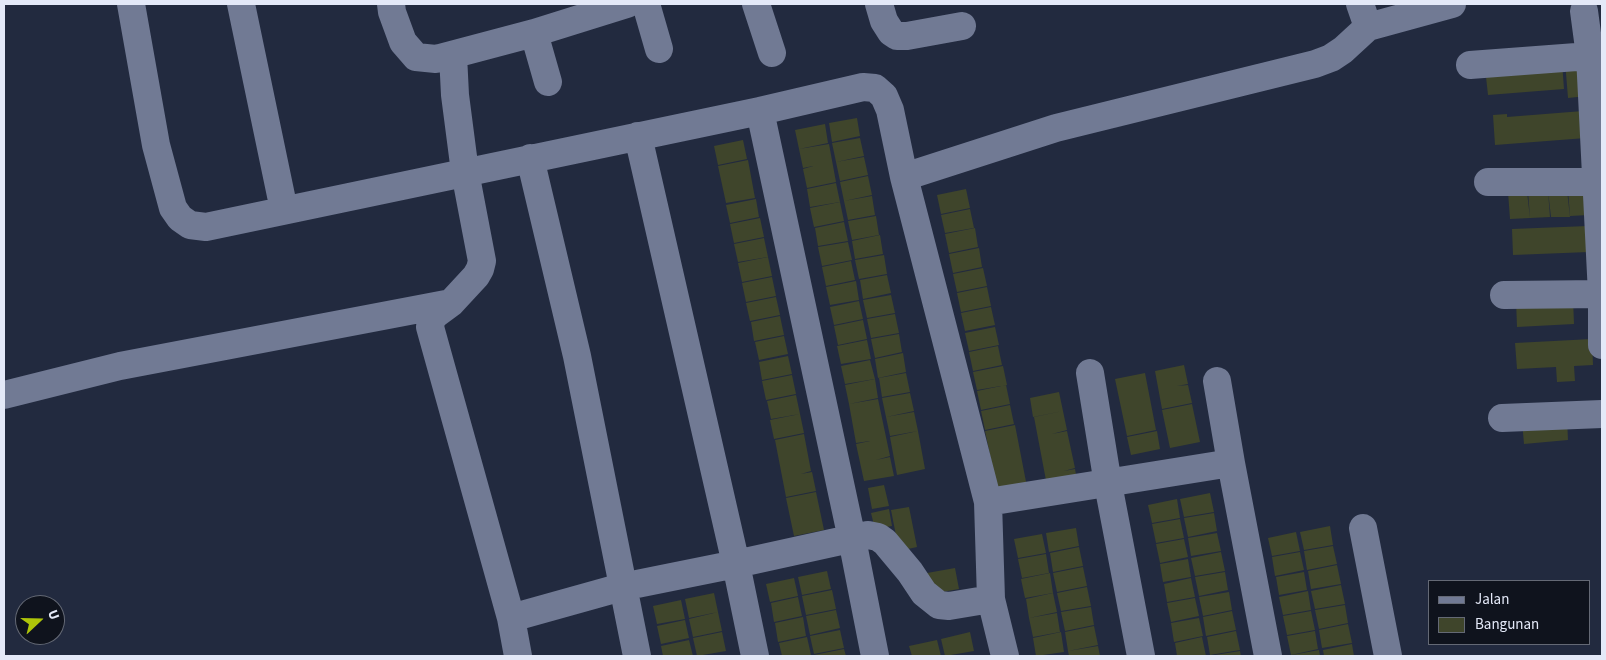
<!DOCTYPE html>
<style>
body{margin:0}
#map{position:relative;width:1606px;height:660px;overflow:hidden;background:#222a3f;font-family:"Source Sans 3",sans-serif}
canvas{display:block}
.frame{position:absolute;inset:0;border:5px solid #e4e9f8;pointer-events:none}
.legend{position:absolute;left:1428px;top:580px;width:162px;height:65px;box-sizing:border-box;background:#0f131d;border:1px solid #646975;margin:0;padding:6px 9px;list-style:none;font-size:15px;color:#e4e9f8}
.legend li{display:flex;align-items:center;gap:10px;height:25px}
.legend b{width:25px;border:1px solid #646975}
.north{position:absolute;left:15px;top:595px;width:50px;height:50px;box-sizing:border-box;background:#0f131d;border:1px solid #646975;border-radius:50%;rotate:69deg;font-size:14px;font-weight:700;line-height:20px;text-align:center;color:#e4e9f8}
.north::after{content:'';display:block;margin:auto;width:18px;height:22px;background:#aec509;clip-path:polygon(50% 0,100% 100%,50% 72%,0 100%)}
</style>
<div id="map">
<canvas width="1606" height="660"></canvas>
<div class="frame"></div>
<ul class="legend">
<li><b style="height:6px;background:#717a94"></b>Jalan</li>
<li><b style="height:14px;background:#3f452b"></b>Bangunan</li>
</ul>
<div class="north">U</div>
</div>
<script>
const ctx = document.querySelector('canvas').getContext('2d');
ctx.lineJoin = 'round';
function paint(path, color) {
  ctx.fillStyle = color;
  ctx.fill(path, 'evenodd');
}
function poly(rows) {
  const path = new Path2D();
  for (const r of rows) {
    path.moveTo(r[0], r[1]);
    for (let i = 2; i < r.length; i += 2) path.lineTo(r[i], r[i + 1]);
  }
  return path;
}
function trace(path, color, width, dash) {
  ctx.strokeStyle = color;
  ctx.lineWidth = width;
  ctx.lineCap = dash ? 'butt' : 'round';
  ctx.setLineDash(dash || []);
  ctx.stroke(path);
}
paint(poly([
 [1584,59,1587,96,1568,98,1565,61],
 [1562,62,1564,89,1488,95,1485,68],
 [1583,111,1586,138,1495,145,1493,115,1507,114,1507,117],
 [857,118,860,136,832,142,829,123],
 [825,124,828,143,799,149,795,130],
 [860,138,864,156,836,162,832,143],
 [743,140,747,159,718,165,714,146],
 [829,144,836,182,807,188,803,169,813,166,803,168,799,149],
 [864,157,868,175,840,181,836,162],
 [748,160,755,198,726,203,718,166],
 [868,176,872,195,844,201,840,182],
 [836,183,840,202,810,207,807,189],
 [1587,188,1589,215,1570,216,1568,190],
 [966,189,970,208,941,214,937,195],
 [1567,190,1570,217,1551,217,1548,191],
 [1528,191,1548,191,1550,217,1530,218],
 [1508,192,1527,192,1530,218,1510,219],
 [872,196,875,215,848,220,844,201],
 [756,199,759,217,730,223,726,205],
 [840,202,844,221,814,227,810,208],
 [970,209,974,228,945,233,941,215],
 [876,216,879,235,852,240,848,221],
 [760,218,764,237,734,243,730,224],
 [844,222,848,241,818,246,815,228],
 [1588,226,1589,252,1513,255,1512,229],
 [975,228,978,247,949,253,945,234],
 [880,235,883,254,855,259,852,241],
 [764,238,768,257,738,262,734,244],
 [848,242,852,260,822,266,818,247],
 [979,248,982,267,953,273,949,254],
 [884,255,887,274,859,279,855,260],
 [768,257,772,276,742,282,738,263],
 [851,261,855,280,826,286,822,267],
 [983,268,987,286,957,292,953,274],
 [887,275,891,293,863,299,860,280],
 [772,277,776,296,746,302,742,283],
 [856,281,859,300,830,305,826,287],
 [987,287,991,306,961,312,957,293],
 [891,295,895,313,867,318,863,300],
 [776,297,780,315,750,321,746,303],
 [1573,298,1574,324,1517,327,1516,300],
 [859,301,863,319,834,325,830,307],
 [991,307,995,325,965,331,961,313],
 [895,314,899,333,871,338,867,319],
 [780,316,784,335,754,341,751,322],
 [863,320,867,339,838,345,834,326],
 [995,327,999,345,969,351,965,333],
 [899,334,902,352,875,358,871,339],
 [784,336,788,354,759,360,755,342],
 [1592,339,1593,365,1574,366,1575,381,1557,382,1556,367,1517,369,1515,343],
 [867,340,871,359,841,364,837,346],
 [998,346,1002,365,973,371,969,352],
 [903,353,906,372,878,378,875,359],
 [788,356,792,374,762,380,759,362],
 [870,360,875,379,845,384,841,366],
 [1184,365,1188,384,1177,386,1188,385,1192,403,1162,409,1155,371],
 [1003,366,1007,385,977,390,973,372],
 [906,373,910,392,882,397,879,378],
 [1145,373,1156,430,1127,436,1115,379],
 [792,375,796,394,766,400,762,381],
 [875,379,878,398,849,404,845,385],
 [1006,385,1010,404,981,410,977,391],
 [1059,392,1063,411,1033,417,1030,398],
 [910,393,914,411,886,417,882,398],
 [796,395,800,414,771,419,767,401],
 [878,399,882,418,872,420,882,418,890,456,876,460,890,457,894,476,864,481,856,444,870,441,856,443,849,404],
 [1192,404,1200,442,1170,448,1162,410],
 [1010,405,1014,424,985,430,981,411],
 [1063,411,1067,430,1052,434,1067,431,1075,468,1064,471,1075,469,1078,485,1048,491,1034,417],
 [914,412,918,431,890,436,886,417],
 [800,414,804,433,774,439,770,420],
 [1567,418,1568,440,1524,444,1522,421],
 [1015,425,1028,492,997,488,985,431],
 [918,431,925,469,897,475,890,437],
 [1157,431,1160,449,1131,455,1127,437],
 [804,434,811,471,801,474,812,472,816,491,786,497,775,440],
 [884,485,889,506,872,509,868,488],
 [816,492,824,530,794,536,786,498],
 [1210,493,1214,512,1184,517,1180,499],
 [1177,499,1180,518,1152,523,1148,505],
 [909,507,917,547,899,551,891,510],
 [889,509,892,526,875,529,871,513],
 [1214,513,1217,531,1188,537,1184,518],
 [1180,519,1184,538,1156,543,1152,524],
 [1330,526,1333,545,1304,550,1300,532],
 [1076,528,1079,546,1049,552,1046,533],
 [1296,532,1300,551,1272,556,1268,538],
 [1217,533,1221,551,1191,556,1188,538],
 [1042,534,1046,553,1018,558,1014,539],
 [1184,539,1188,557,1160,563,1156,544],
 [1333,546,1337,564,1307,570,1304,551],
 [1079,547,1083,566,1053,572,1050,553],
 [1221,552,1225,571,1195,576,1191,558],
 [1300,552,1304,570,1275,576,1272,557],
 [1046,554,1049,573,1022,578,1018,559],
 [1188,559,1191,577,1163,582,1160,564],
 [1337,565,1341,584,1311,589,1308,571],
 [1083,567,1087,586,1057,592,1053,573],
 [955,568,959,589,931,594,927,573],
 [827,571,831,589,802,595,798,577],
 [1225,572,1228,590,1199,596,1195,577],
 [1304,572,1307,590,1279,595,1276,577],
 [1050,573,1053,593,1025,598,1021,579],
 [794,578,798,596,770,602,766,584],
 [1191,578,1195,597,1167,602,1164,584],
 [1341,585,1345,604,1315,609,1311,591],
 [1087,587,1091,606,1061,611,1057,593],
 [832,590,836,609,806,615,802,596],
 [1308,591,1311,610,1283,615,1279,597],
 [1229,592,1232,610,1203,616,1199,597],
 [714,593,718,612,689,618,685,599],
 [1053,593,1057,612,1029,618,1026,599],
 [798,597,802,616,774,622,771,603],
 [1195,598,1199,616,1171,622,1167,603],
 [681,600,685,619,657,624,653,606],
 [1345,605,1348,623,1319,629,1315,610],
 [1091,607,1094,625,1065,631,1061,612],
 [836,610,840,628,810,635,806,616],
 [1232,611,1236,630,1206,636,1203,617],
 [1311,611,1315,630,1287,635,1283,616],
 [718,612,722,631,693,637,689,619],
 [1057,613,1060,632,1033,637,1029,618],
 [803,617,806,636,778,642,775,623],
 [1199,618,1203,636,1174,642,1171,623],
 [685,620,689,638,661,644,657,626],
 [1348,624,1352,643,1322,648,1319,630],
 [1094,626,1098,645,1068,651,1065,632],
 [840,630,844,648,814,654,810,636],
 [1236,631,1240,650,1210,655,1207,637],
 [1315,631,1318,649,1291,655,1287,636],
 [722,632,726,651,697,656,693,638],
 [970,632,974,651,945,656,941,639],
 [1061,632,1064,652,1036,656,1033,638],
 [807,637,811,655,782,656,779,643],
 [1202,637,1206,656,1177,656,1175,643],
 [689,640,693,656,663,656,661,646],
 [937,640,941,656,912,656,909,646],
 [1352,644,1354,656,1324,656,1323,650],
 [1098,646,1100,656,1069,656,1068,651],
 [844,649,846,656,814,656,814,655],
 [1319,650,1320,656,1293,656,1292,655],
 [1240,651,1241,656,1215,656,1215,655]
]), '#3f452b');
trace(poly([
 [131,4,156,145,173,208,180,218,190,225,206,227,760,111,852,539,875,656],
 [241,4,284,210],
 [391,4,392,12,403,42,416,57,436,59,534,33,627,4],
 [646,4,659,49],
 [756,4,772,53],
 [879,4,884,21,891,32,897,36,907,36,962,26],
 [1360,4,1368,27],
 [1584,11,1590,56,1602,294,1602,345],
 [534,33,548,82],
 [453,55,455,95,465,172,482,261,480,269,476,276,451,303,432,317,430,327,511,618],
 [1470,65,1590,56],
 [760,111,863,87,875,88,884,96,890,110,904,177,988,502,991,599,1005,656],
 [530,158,577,356,637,656],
 [904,177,1056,128,1315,64,1331,58,1343,50,1368,27,1452,4],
 [1488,182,1596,182],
 [1504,295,1602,294],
 [1090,373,1108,484,1141,656],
 [1217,381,1231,463,1268,656],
 [4,395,120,366,451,303],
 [1502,418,1602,414],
 [988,502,1231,463],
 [1363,528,1388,656],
 [518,656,511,618,622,587,736,564,638,136],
 [755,656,736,564,868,535,878,537,885,542,910,572,924,593,939,605,949,606,991,599]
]), '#717a94', 28);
</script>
